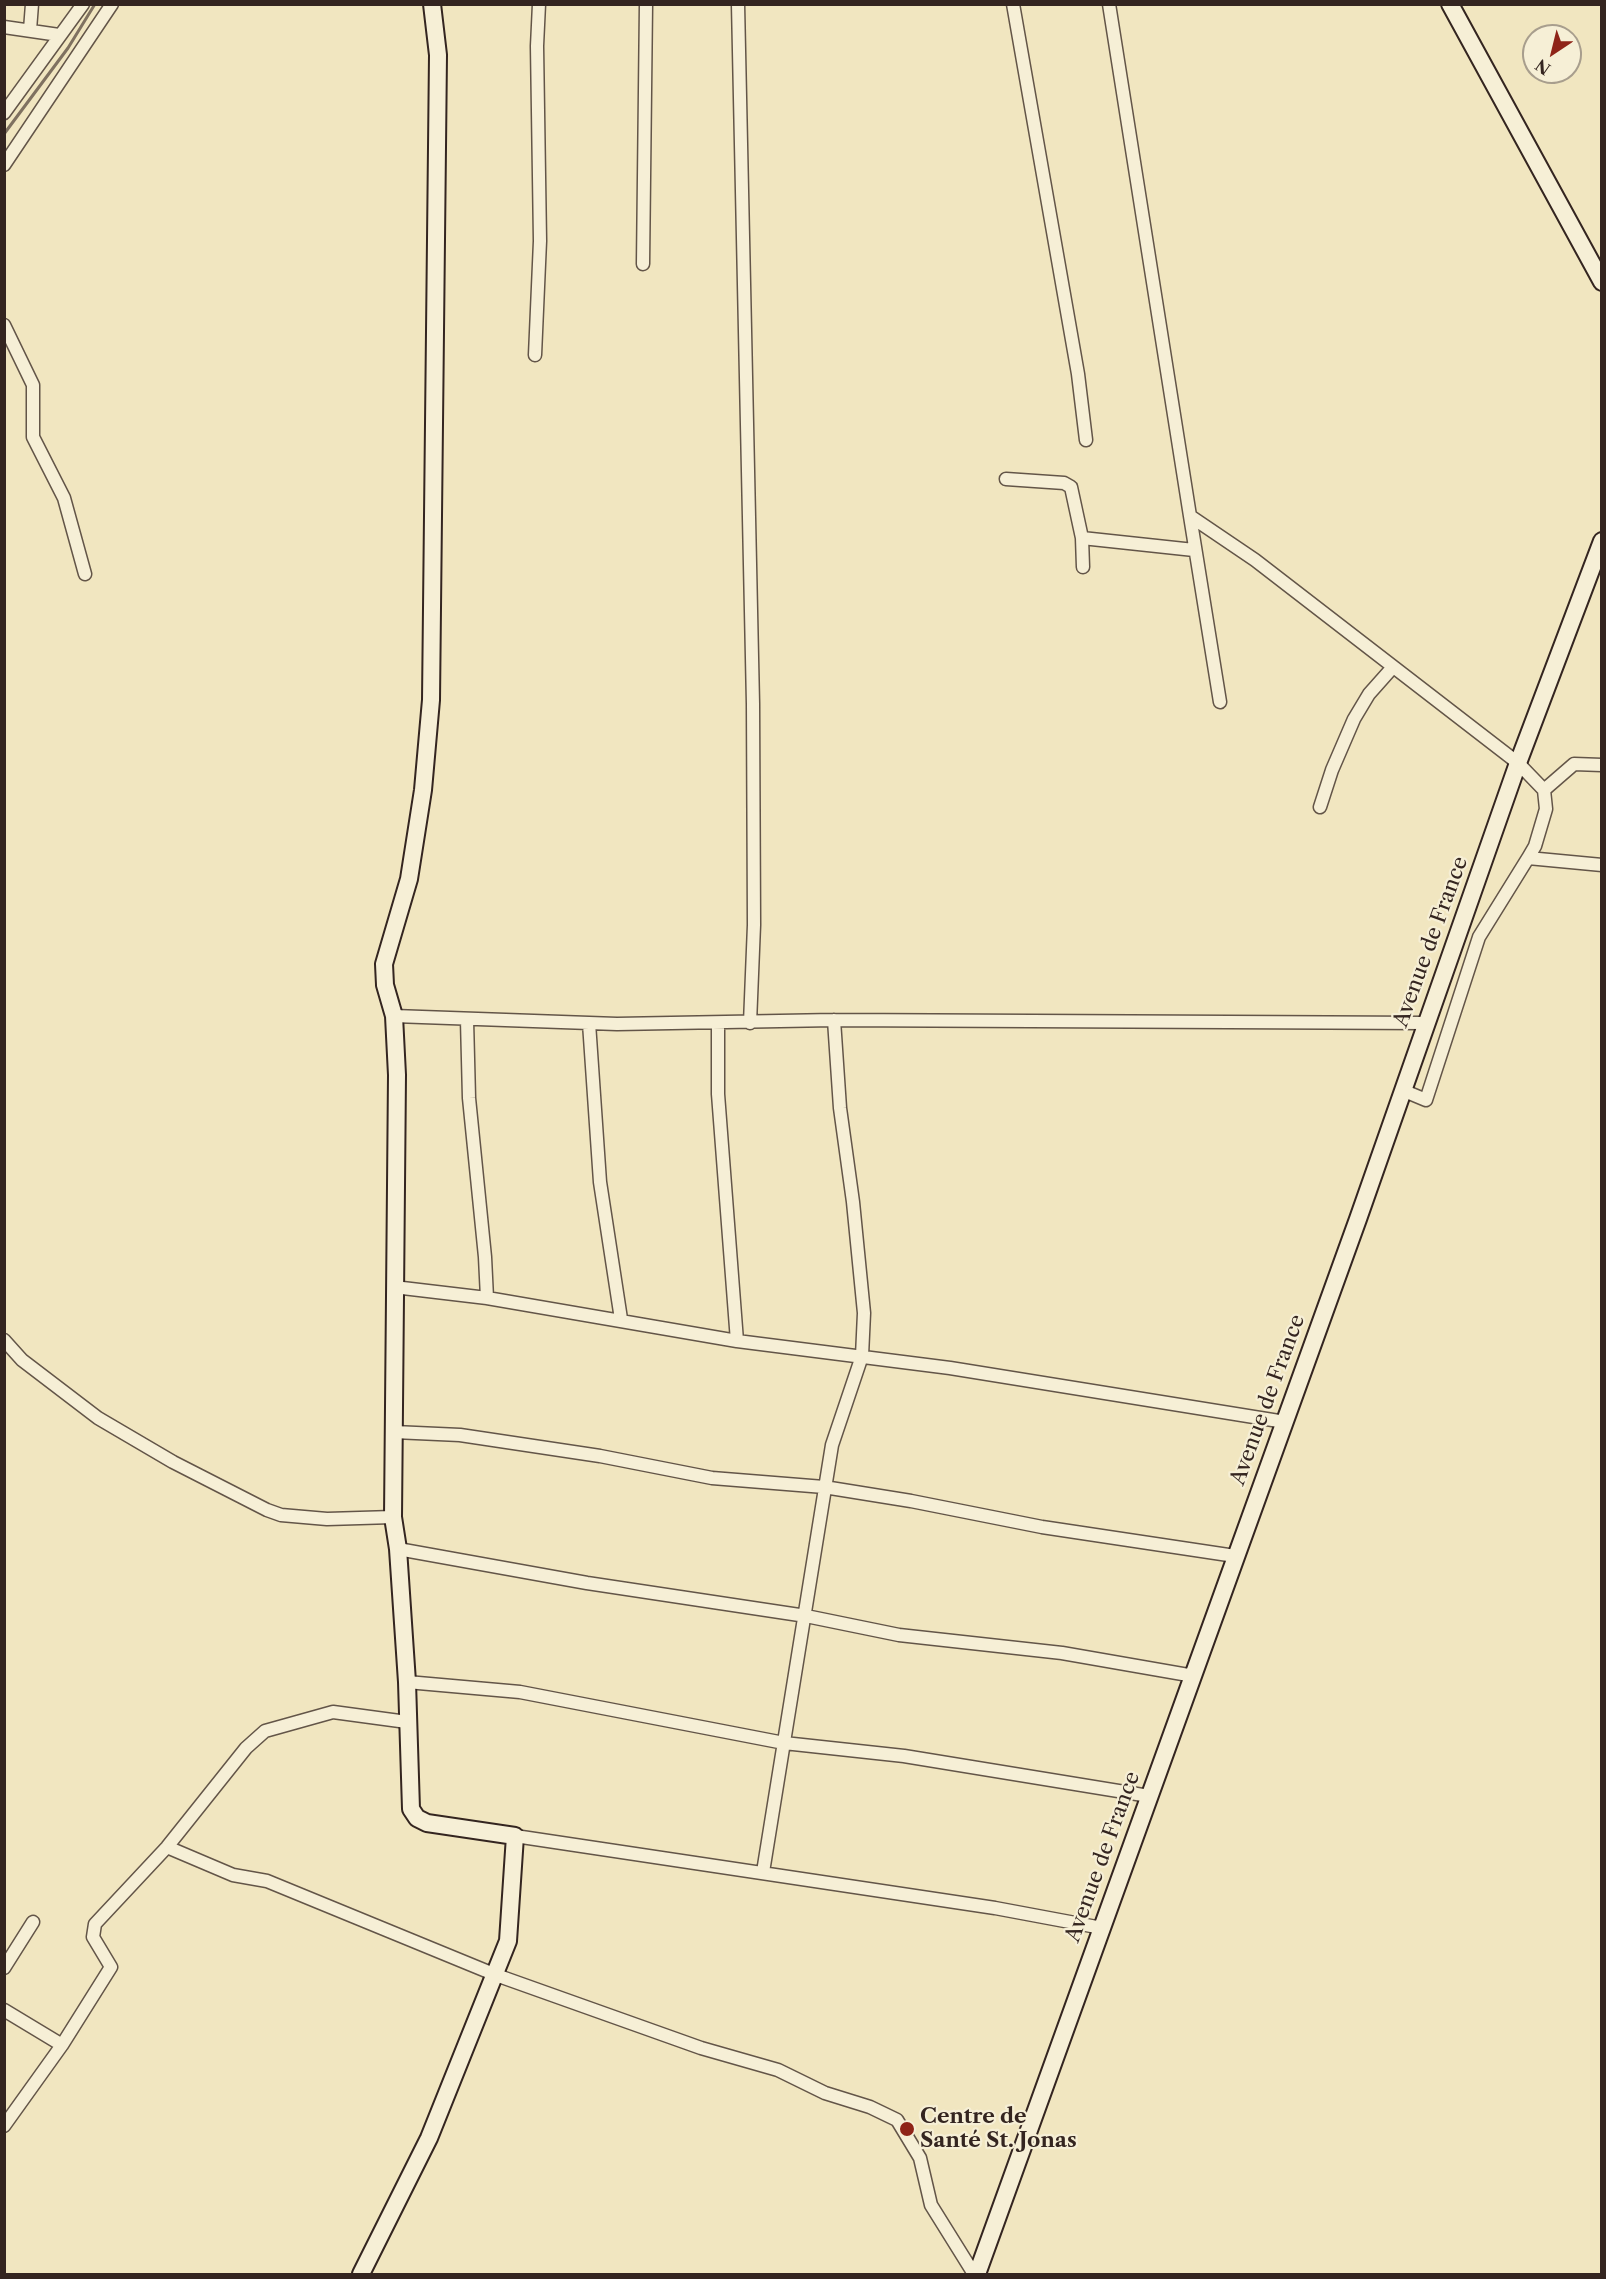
<!DOCTYPE html>
<meta charset="utf-8">
<style>
body{margin:0}
#map{position:relative;width:1606px;height:2279px;overflow:hidden;background:#f1e6c0;font-family:"Libre Caslon Text",serif}
canvas{display:block}
.frame{position:absolute;inset:0;border:6px solid #342520;pointer-events:none}
.north{position:absolute;left:1522px;top:24px;width:60px;height:60px;box-sizing:border-box;background:#f6efd6;border:2px solid #a89e8d;border-radius:50%;rotate:215deg;font-size:16px;font-weight:700;line-height:24px;text-align:center;color:#342520}
.north::after{content:'';display:block;margin:auto;width:21px;height:27px;background:#8f2418;clip-path:polygon(50% 0,100% 100%,50% 72%,0 100%)}
</style>
<div id="map">
<canvas width="1606" height="2279"></canvas>
<div class="frame"></div>
<div class="north">N</div>
</div>
<script>
const ctx = document.querySelector('canvas').getContext('2d');
ctx.lineJoin = 'round';
function poly(rows) {
  const path = new Path2D();
  for (const r of rows) {
    path.moveTo(r[0], r[1]);
    for (let i = 2; i < r.length; i += 2) path.lineTo(r[i], r[i + 1]);
  }
  return path;
}
function trace(path, color, width, dash) {
  ctx.strokeStyle = color;
  ctx.lineWidth = width;
  ctx.lineCap = dash ? 'butt' : 'round';
  ctx.setLineDash(dash || []);
  ctx.stroke(path);
}
function label(font, color, halo, rows, align = 'center') {
  ctx.font = font + ' "Libre Caslon Text",serif';
  ctx.lineWidth = 4.5;
  ctx.setLineDash([]);
  ctx.textBaseline = 'middle';
  ctx.strokeStyle = halo;
  ctx.fillStyle = color;
  for (const [text, x, y, turn = 0] of rows) {
    ctx.save();
    ctx.translate(x, y);
    ctx.rotate((+turn || 0) * Math.PI / 180);
    ctx.textAlign = isNaN(turn) ? turn : align;
    if (halo) ctx.strokeText(text, 0, 0);
    ctx.fillText(text, 0, 0);
    ctx.restore();
  }
}
trace(poly([
 [4,134,68,48,95,4]
]), '#7f7160', 3);
const street = poly([
 [738,4,753,704,754,925,750,1023],
 [1013,4,1078,374,1086,440],
 [1109,4,1190,516,1255,560,1518,763,1544,790,1546,809,1535,846,1528,858],
 [4,27,59,35],
 [30,30,32,4],
 [4,113,83,4],
 [4,165,112,4],
 [643,264,646,4],
 [4,325,33,385,33,437,64,498,85,574],
 [535,355,540,241,537,46,539,4],
 [1006,479,1064,483,1071,487,1082,538,1083,567],
 [1190,516,1220,702],
 [1082,538,1194,550],
 [1544,790,1574,764,1602,765],
 [1320,807,1332,770,1354,719,1369,694,1393,667],
 [394,1016,617,1024,834,1020,1426,1023],
 [467,1020,469,1098,485,1257,487,1298],
 [589,1023,600,1182,621,1319],
 [718,1024,718,1094,737,1341],
 [1402,1090,1426,1100,1479,937,1528,858,1602,865],
 [394,1287,487,1298,737,1341,950,1368,1285,1422],
 [4,1340,22,1360,98,1418,173,1462,267,1510,281,1515,327,1519,393,1517],
 [394,1432,460,1435,600,1456,712,1478,824,1487,911,1501,1042,1527,1235,1556],
 [398,1549,587,1583,806,1616,899,1635,1062,1653,1194,1676],
 [407,1682,520,1692,784,1743,904,1756,1149,1796],
 [515,1836,995,1908,1102,1928],
 [167,1847,233,1875,267,1881,496,1975,701,2048,778,2070,825,2093,870,2107,897,2120,920,2158,931,2205,974,2274],
 [763,1872,832,1445,862,1356,864,1313,853,1202,840,1108,834,1020],
 [4,1968,33,1922],
 [4,2010,62,2045],
 [4,2126,62,2045,111,1967,93,1937,95,1924,167,1847,246,1748,265,1731,333,1712,407,1722]
]);
const secondary = poly([
 [1450,4,1602,282],
 [361,2274,429,2138,508,1941,515,1836,427,1823,417,1818,411,1809,407,1682,398,1549,393,1517,397,1075,394,1016,385,985,384,964,409,879,423,790,431,700,438,55,432,4],
 [977,2274,1358,1219,1518,763,1602,541]
]);
trace(street, '#635548', 15);
trace(secondary, '#342520', 20);
trace(street, '#f6efd6', 12);
trace(secondary, '#f6efd6', 16);
for (const [x, y, r, color] of [
 [907,2129,8,"#8f2418"]
]) {
  const dot = new Path2D();
  dot.arc(x, y, r, 0, 2 * Math.PI);
  ctx.fillStyle = color;
  ctx.fill(dot);
  trace(dot, '#f6efd6', 2);
}
label('21px', '#342520', '#f6efd6', [
 ["Avenue de France",1431,942,-70],
 ["Avenue de France",1268,1400,-70],
 ["Avenue de France",1103,1857,-70]
]);
label('bold 21px', '#342520', '#f6efd6', [
 ["Centre de",920,2117],
 ["Santé St. Jonas",920,2141]
], 'left');
</script>
